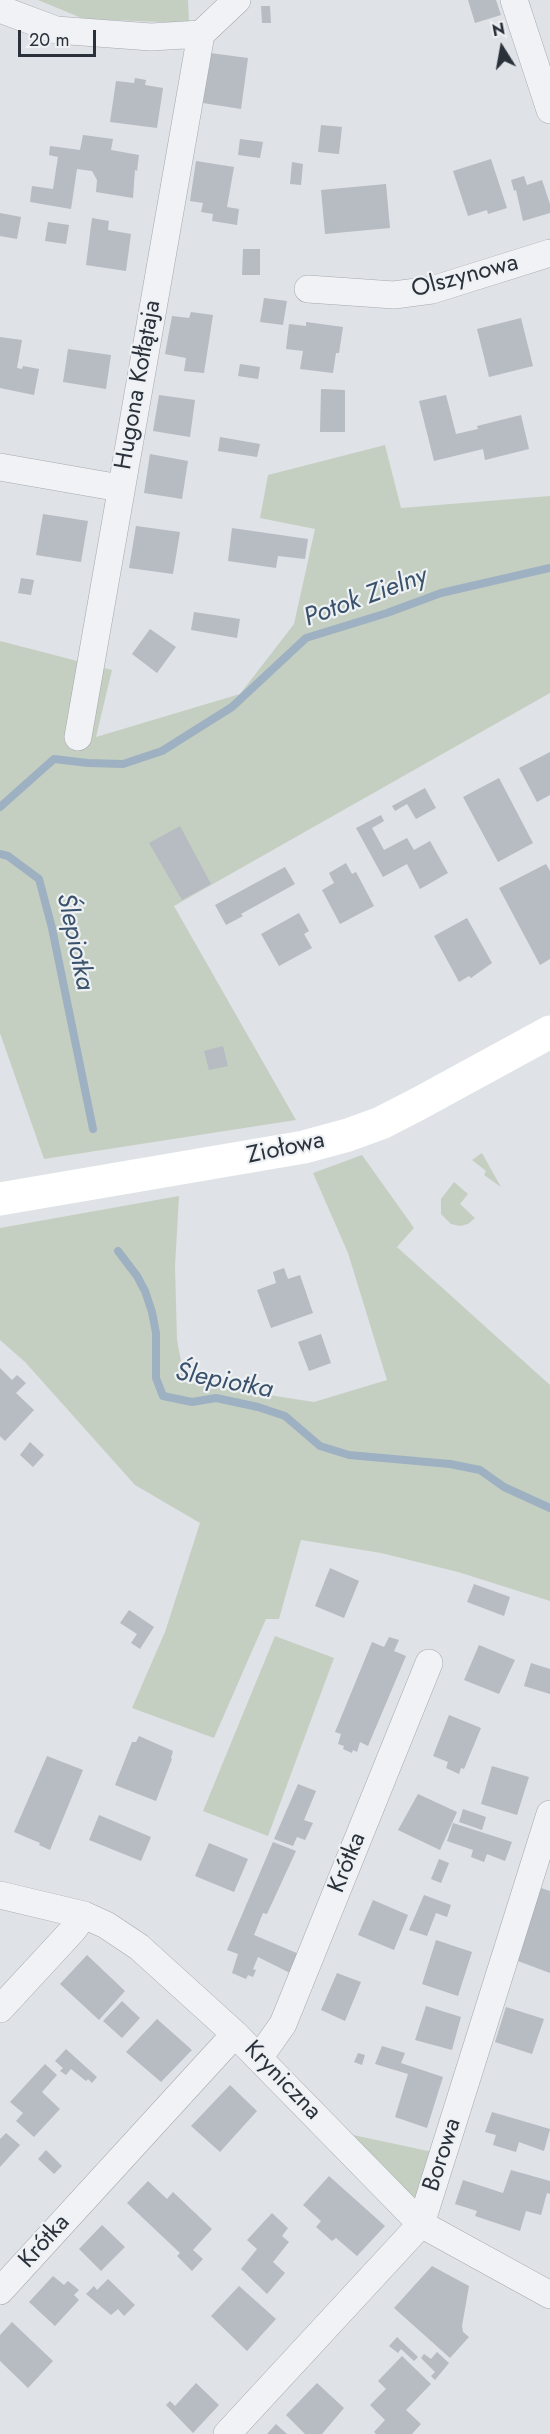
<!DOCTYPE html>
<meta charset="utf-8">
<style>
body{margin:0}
#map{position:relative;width:550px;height:2434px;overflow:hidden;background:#dfe2e6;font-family:Jost,sans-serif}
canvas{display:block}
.north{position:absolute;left:472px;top:18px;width:60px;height:60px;-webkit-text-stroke:4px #eef1f4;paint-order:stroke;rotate:349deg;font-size:16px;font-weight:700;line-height:24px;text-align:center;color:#2a313b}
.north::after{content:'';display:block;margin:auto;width:21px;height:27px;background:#2a313b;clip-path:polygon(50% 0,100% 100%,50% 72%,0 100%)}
.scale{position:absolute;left:18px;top:30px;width:78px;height:27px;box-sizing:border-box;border:3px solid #2a313b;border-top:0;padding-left:8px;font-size:18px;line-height:21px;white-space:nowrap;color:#2a313b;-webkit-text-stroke:4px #eef1f4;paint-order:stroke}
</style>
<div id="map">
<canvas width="550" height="2434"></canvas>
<div class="north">N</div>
<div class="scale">20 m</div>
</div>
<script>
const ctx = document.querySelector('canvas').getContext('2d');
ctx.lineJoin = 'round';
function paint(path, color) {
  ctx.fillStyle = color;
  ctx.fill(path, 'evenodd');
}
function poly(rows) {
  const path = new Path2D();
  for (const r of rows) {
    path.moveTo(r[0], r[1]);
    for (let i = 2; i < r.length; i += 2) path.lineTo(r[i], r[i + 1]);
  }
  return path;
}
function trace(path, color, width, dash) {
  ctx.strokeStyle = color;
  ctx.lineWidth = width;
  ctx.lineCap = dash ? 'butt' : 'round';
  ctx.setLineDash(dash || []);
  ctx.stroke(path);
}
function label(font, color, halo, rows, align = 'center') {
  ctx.font = font + ' Jost,sans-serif';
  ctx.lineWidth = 4.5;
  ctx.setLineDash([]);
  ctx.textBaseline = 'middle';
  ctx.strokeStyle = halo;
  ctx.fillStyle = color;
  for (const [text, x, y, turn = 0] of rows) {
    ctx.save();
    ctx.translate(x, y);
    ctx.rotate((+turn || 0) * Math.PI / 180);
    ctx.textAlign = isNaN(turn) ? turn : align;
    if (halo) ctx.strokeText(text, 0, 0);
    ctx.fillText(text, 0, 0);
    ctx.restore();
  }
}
paint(poly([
 [38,0,188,0,189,23,84,19],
 [385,445,401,508,550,496,550,693,174,906,296,1120,44,1159,0,1033,0,641,112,670,96,737,240,694,294,624,315,529,260,518,268,475],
 [482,1153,501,1187,484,1175,486,1171,472,1160],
 [362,1155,414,1228,397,1247,550,1385,550,1601,458,1572,381,1553,301,1540,279,1619,266,1619,214,1738,132,1708,165,1632,200,1523,135,1485,25,1362,0,1340,0,1228,179,1196,175,1266,177,1340,185,1382,314,1402,387,1380,348,1253,313,1173],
 [454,1182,468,1194,460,1204,475,1218,468,1224,460,1226,451,1224,441,1214,441,1199],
 [275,1636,334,1658,268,1836,203,1811],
 [330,2130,428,2151,444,2150,421,2224]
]), '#c5cfc1');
trace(poly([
 [0,807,54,759,88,763,123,764,162,751,232,707,306,638,387,613,441,593,550,568],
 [0,854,8,856,39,879,52,928,93,1129],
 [118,1251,137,1276,145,1291,152,1312,156,1333,156,1378,163,1396,192,1402,216,1398,258,1407,285,1416,320,1446,349,1455,450,1464,480,1470,504,1487,550,1508]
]), '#9eb1c2', 8);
paint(poly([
 [468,0,496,0,501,15,475,23],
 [261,6,270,6,271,23,262,23],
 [210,53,248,58,241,109,203,103],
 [135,78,146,80,145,85,163,88,157,128,110,122,116,81,134,83],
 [321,125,342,127,339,154,318,152],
 [83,135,113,139,111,150,139,155,137,171,135,170,133,198,96,192,97,180,92,171,77,169,71,209,30,202,32,186,53,189,58,157,49,155,50,146,80,150],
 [240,139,263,142,260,158,238,155],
 [491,159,507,208,488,214,487,210,468,216,453,171],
 [196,161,234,167,227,207,239,209,237,225,212,221,213,214,201,212,203,203,190,201],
 [292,162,303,164,301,185,290,184],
 [524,176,527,185,542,180,550,204,550,213,523,221,516,190,514,191,511,180],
 [386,184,390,228,325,234,321,190],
 [0,213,21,217,17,239,0,236],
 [92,218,109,221,108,230,131,234,126,271,86,265],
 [48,222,69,225,66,244,45,241],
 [243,249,260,249,260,275,242,275],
 [264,298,287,301,283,325,260,322],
 [191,312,213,315,204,373,184,371,186,358,165,354,172,316,189,318],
 [521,318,533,366,489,377,477,329],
 [306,322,343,327,339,353,336,353,333,373,300,369,303,351,286,349,289,324,306,326],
 [0,337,22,340,17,368,22,369,23,366,39,369,34,395,0,388],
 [68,349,111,355,106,389,63,382],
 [240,364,260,367,258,379,238,376],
 [321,389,345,390,345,432,320,432],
 [159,395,195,400,190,437,153,431],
 [446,395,456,434,478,429,477,426,521,415,529,449,485,460,483,449,434,461,419,401],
 [220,437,260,444,257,457,218,451],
 [150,454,188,461,182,499,144,493],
 [43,514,88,521,81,562,36,555],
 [136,526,180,532,173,574,129,568],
 [232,528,308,539,305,559,278,556,276,568,228,561],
 [21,578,34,580,31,595,18,593],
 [194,612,240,619,237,638,191,630],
 [150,629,176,647,157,673,132,654],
 [550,752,550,795,537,802,519,768],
 [499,778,533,843,498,862,463,797],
 [425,788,436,808,416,819,407,804,395,811,392,806],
 [381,815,384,821,372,828,384,850,407,838,414,850,430,841,448,873,420,889,407,864,383,877,356,828],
 [180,826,211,884,182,900,149,843],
 [346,863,352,874,356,872,374,906,340,924,322,890,334,883,329,873],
 [546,864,550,871,550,959,540,965,499,888],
 [285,867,295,884,241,914,243,916,226,925,215,905],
 [299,913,309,931,304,934,312,948,279,966,261,934],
 [467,918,492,963,471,978,469,976,459,982,434,936],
 [223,1046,228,1066,209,1070,204,1051],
 [284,1268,288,1279,300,1275,313,1313,271,1328,257,1290,276,1283,273,1272],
 [321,1334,331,1363,309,1371,298,1342],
 [0,1368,12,1380,17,1375,26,1383,16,1393,34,1410,5,1441,0,1436],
 [30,1442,44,1455,33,1467,20,1455],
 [330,1568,359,1581,344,1618,315,1606],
 [474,1584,510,1597,504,1616,467,1602],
 [129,1610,154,1627,140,1649,131,1643,137,1634,120,1623],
 [389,1637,399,1640,394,1651,406,1656,368,1746,360,1742,357,1752,353,1750,352,1753,343,1749,344,1746,338,1744,341,1734,335,1732,372,1642,384,1647],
 [479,1645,515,1660,499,1694,464,1680],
 [531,1663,550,1669,550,1694,524,1686],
 [449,1715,481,1728,464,1769,461,1768,459,1774,446,1768,448,1762,433,1756],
 [139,1736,173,1751,171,1758,172,1759,156,1801,115,1785,132,1742,136,1742],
 [47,1756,83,1770,50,1850,39,1845,40,1843,14,1832],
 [492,1766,529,1777,517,1815,481,1804],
 [298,1784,316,1791,304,1820,313,1823,305,1840,297,1837,293,1846,274,1839],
 [418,1794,457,1812,440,1850,398,1830],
 [463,1809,486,1817,482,1830,459,1822],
 [99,1815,151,1837,141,1861,89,1840],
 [453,1823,512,1842,505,1861,487,1854,484,1862,471,1857,473,1850,447,1841],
 [273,1842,296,1851,267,1914,263,1913,254,1935,299,1954,290,1973,258,1957,253,1969,256,1970,253,1977,248,1975,246,1979,232,1973,238,1954,227,1950],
 [209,1843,248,1859,234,1892,195,1876],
 [439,1859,449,1863,441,1883,431,1879],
 [538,1887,550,1891,550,1973,518,1961],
 [424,1895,451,1905,447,1917,436,1913,427,1936,409,1930],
 [373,1900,408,1915,394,1950,358,1935],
 [436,1940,472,1952,458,1996,422,1984],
 [87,1955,125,1991,99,2020,60,1984],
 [337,1973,361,1982,345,2021,321,2010],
 [122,2001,140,2018,122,2038,103,2021],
 [426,2006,461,2017,452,2050,415,2040],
 [506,2007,544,2019,532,2054,495,2042],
 [157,2019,192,2050,161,2082,126,2052],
 [382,2046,405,2053,401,2063,443,2077,427,2128,395,2117,408,2074,375,2064],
 [66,2049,97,2077,92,2083,88,2079,86,2081,71,2069,66,2075,60,2071,63,2068,55,2061],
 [358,2053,365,2055,362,2065,354,2062],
 [45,2064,57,2075,42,2092,60,2109,34,2137,16,2121,23,2113,10,2102],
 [230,2085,257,2111,220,2152,191,2126],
 [492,2112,550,2129,544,2151,519,2142,516,2152,493,2145,496,2135,485,2132],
 [6,2133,20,2145,0,2167,0,2139],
 [46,2150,62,2166,54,2174,38,2159],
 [511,2170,550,2181,550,2194,547,2193,541,2215,526,2211,520,2231,475,2216,477,2211,455,2204,463,2180,503,2193],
 [329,2176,385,2226,357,2256,336,2238,332,2241,316,2227,321,2221,303,2205],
 [148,2181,167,2199,173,2192,212,2229,193,2250,203,2259,192,2271,177,2256,180,2253,127,2203],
 [272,2213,288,2228,282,2236,289,2242,273,2262,285,2273,267,2294,241,2269,257,2249,247,2240],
 [102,2225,125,2247,101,2271,79,2249],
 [432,2266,469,2286,462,2326,463,2332,469,2337,450,2358,394,2308],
 [53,2276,64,2285,68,2281,79,2290,74,2295,79,2300,55,2326,29,2302],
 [108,2279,135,2305,124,2316,118,2309,111,2315,86,2294,94,2286,97,2290],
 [239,2286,276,2319,247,2351,211,2316],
 [12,2322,53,2361,28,2388,0,2361,0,2335],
 [397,2337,418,2357,414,2361,401,2349,398,2353,389,2346],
 [437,2352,449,2363,435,2380,431,2376,435,2372,421,2358,424,2354,431,2359],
 [402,2356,431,2384,406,2410,421,2424,412,2434,376,2434,374,2432,385,2420,370,2405,386,2389,378,2381],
 [196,2383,219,2405,193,2433,166,2405,170,2401,175,2406],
 [317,2383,344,2408,322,2434,305,2434,286,2415],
 [276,2424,287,2434,267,2434]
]), '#b7bbc2');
const street = poly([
 [514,0,550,110],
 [0,9,56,30,151,37,201,34,237,0],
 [308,289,394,295,432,290,550,253],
 [0,467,120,488],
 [78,737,201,34],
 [0,1895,84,1915,106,1925,139,1947,235,2034,421,2224,550,2295],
 [0,2009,73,1930,84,1915],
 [259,2058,283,2024,429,1663],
 [0,2291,235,2034],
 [227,2434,421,2224,550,1814]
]);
trace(street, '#a5a9af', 28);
trace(street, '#f1f2f5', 27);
trace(poly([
 [0,1199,304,1147,348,1135,381,1123,418,1104,550,1032]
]), '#fff', 33);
label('24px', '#2a313b', '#eef1f4', [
 ["Olszynowa",465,277,-15],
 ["Hugona Kołłątaja",139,385,-80],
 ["Ziołowa",286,1149,-12],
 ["Krótka",348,1863,-68],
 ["Kryniczna",282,2081,46],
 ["Borowa",443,2155,-72],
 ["Krótka",45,2242,-48]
]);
label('italic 26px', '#39516a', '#eef1f4', [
 ["Potok Zielny",366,598,-20],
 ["Ślepiotka",74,942,78],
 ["Ślepiotka",224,1382,11]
]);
</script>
